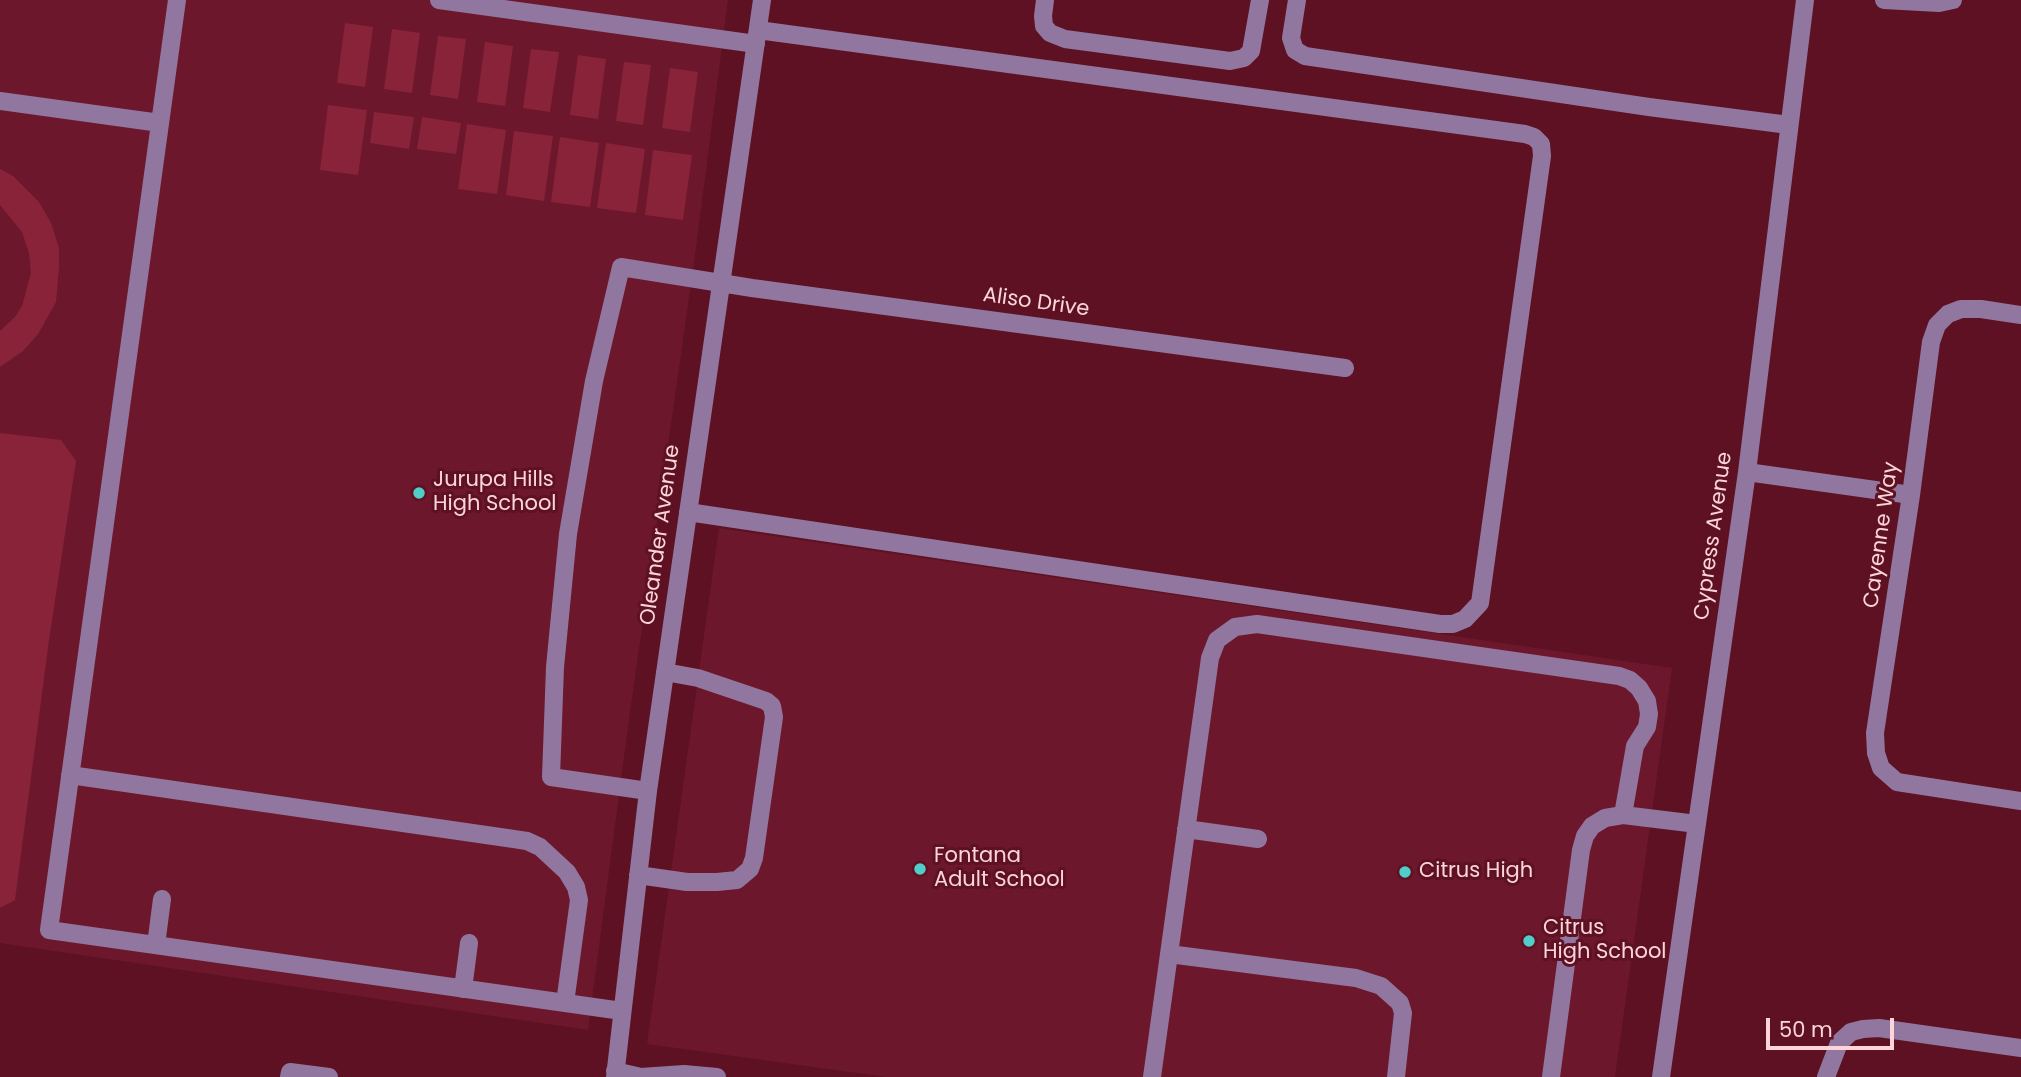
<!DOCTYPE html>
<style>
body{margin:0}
#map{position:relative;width:2021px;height:1077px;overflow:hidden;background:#5d1123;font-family:Poppins,sans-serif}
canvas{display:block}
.scale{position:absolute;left:1766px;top:1018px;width:128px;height:32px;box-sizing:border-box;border:4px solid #fbd5d8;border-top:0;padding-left:9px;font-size:21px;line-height:24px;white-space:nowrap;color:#fbd5d8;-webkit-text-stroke:5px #5d1123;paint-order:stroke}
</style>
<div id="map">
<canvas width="2021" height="1077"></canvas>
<div class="scale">50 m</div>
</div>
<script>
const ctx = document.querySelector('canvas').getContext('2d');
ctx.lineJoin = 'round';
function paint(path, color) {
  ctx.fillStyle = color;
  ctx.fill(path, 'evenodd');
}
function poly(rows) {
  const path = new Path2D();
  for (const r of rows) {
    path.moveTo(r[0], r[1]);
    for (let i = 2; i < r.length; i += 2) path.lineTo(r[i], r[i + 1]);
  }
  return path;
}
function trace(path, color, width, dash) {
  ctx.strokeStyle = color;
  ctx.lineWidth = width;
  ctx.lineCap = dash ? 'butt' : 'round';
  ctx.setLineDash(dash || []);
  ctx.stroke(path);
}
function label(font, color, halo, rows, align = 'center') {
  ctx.font = font + ' Poppins,sans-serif';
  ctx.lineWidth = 6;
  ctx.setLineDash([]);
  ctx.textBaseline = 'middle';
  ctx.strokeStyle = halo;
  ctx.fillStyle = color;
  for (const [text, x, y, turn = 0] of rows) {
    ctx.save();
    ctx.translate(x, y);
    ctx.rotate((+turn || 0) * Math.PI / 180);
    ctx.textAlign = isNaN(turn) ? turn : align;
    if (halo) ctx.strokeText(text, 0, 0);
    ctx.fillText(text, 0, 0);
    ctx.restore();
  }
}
paint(poly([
 [0,0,728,0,694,263,629,719,588,1030,0,943],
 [719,528,1672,668,1615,1077,886,1077,647,1044]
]), '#6c172b');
paint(poly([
 [345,23,373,27,365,87,337,83],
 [392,29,420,33,412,93,384,89],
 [438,36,466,39,458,99,430,95],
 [485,42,513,46,505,106,477,102],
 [531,49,559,52,550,112,523,108],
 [578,55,606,59,598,119,570,115],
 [624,62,651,65,643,125,616,121],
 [670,68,698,72,690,132,662,128],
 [328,105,367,110,358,175,320,170],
 [374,112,414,117,409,149,370,143],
 [422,117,461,123,456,154,417,149],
 [467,124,506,130,497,194,458,189],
 [514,131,553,136,544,201,506,195],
 [560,137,599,143,590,207,551,202],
 [606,143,645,149,636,213,597,208],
 [653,150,692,155,683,220,645,215],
 [0,169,13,176,39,202,51,223,59,248,59,267,56,302,38,334,23,351,0,367,0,331,15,317,22,306,31,273,29,253,22,232,0,205],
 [0,433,61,440,76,461,49,640,15,900,0,908]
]), '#89233a');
trace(poly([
 [177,0,49,930,622,1011],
 [439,0,756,44],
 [1045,0,1043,16,1044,26,1050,33,1065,39,1230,61,1244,58,1251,51,1260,0],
 [1297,0,1291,38,1295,50,1305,56,1649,107,1789,125],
 [1884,0,1939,3,1953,0],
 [0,101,160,123],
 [2021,315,1981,309,1961,309,1948,314,1937,325,1931,342,1911,495,1875,733,1876,753,1881,768,1897,782,2021,801],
 [1747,472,1911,495],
 [688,512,1440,624,1453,624,1465,619,1480,603,1542,156,1541,144,1534,137,1525,134,758,30],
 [70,775,507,838,527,841,540,847,567,872,576,887,579,900,565,1003],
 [648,791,551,777,555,667,568,534,594,381,621,267,752,288,1345,368],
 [1186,829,1258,839],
 [638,875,687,882,717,882,737,880,750,869,754,858,774,717,772,706,766,701,698,678,665,672],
 [156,945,162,899],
 [1169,954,1356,978,1381,986,1400,1003,1403,1013,1396,1077],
 [463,989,469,943],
 [615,1071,641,1077,684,1074,717,1077],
 [289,1077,290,1072,329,1077],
 [615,1077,648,791,762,0],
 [1152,1077,1210,658,1217,640,1235,627,1257,624,1619,676,1630,680,1639,688,1647,701,1649,714,1647,727,1635,746,1623,815],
 [1551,1077,1581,850,1585,836,1592,826,1605,818,1623,815,1697,824],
 [1661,1077,1747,472,1805,0],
 [1826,1077,1839,1043,1851,1032,1863,1029,1879,1028,2021,1048]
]), '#9177a0', 18);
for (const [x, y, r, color] of [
 [419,493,7,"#53cdc9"],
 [920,869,7,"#53cdc9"],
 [1405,872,7,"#53cdc9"],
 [1529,941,7,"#53cdc9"]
]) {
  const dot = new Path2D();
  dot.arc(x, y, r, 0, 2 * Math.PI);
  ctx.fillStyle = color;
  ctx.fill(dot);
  trace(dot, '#5d1123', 2.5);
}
label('21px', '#fbd5d8', '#5d1123', [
 ["Aliso Drive",1036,303,8],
 ["Oleander Avenue",661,535,-82],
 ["Cayenne Way",1882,535,-82],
 ["Cypress Avenue",1714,536,-82]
]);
label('21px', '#fbd5d8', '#5d1123', [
 ["Jurupa Hills",433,481],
 ["High School",433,505],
 ["Fontana",934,857],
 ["Adult School",934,881],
 ["Citrus High",1419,872],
 ["Citrus",1543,929],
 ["High School",1543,953]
], 'left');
</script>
